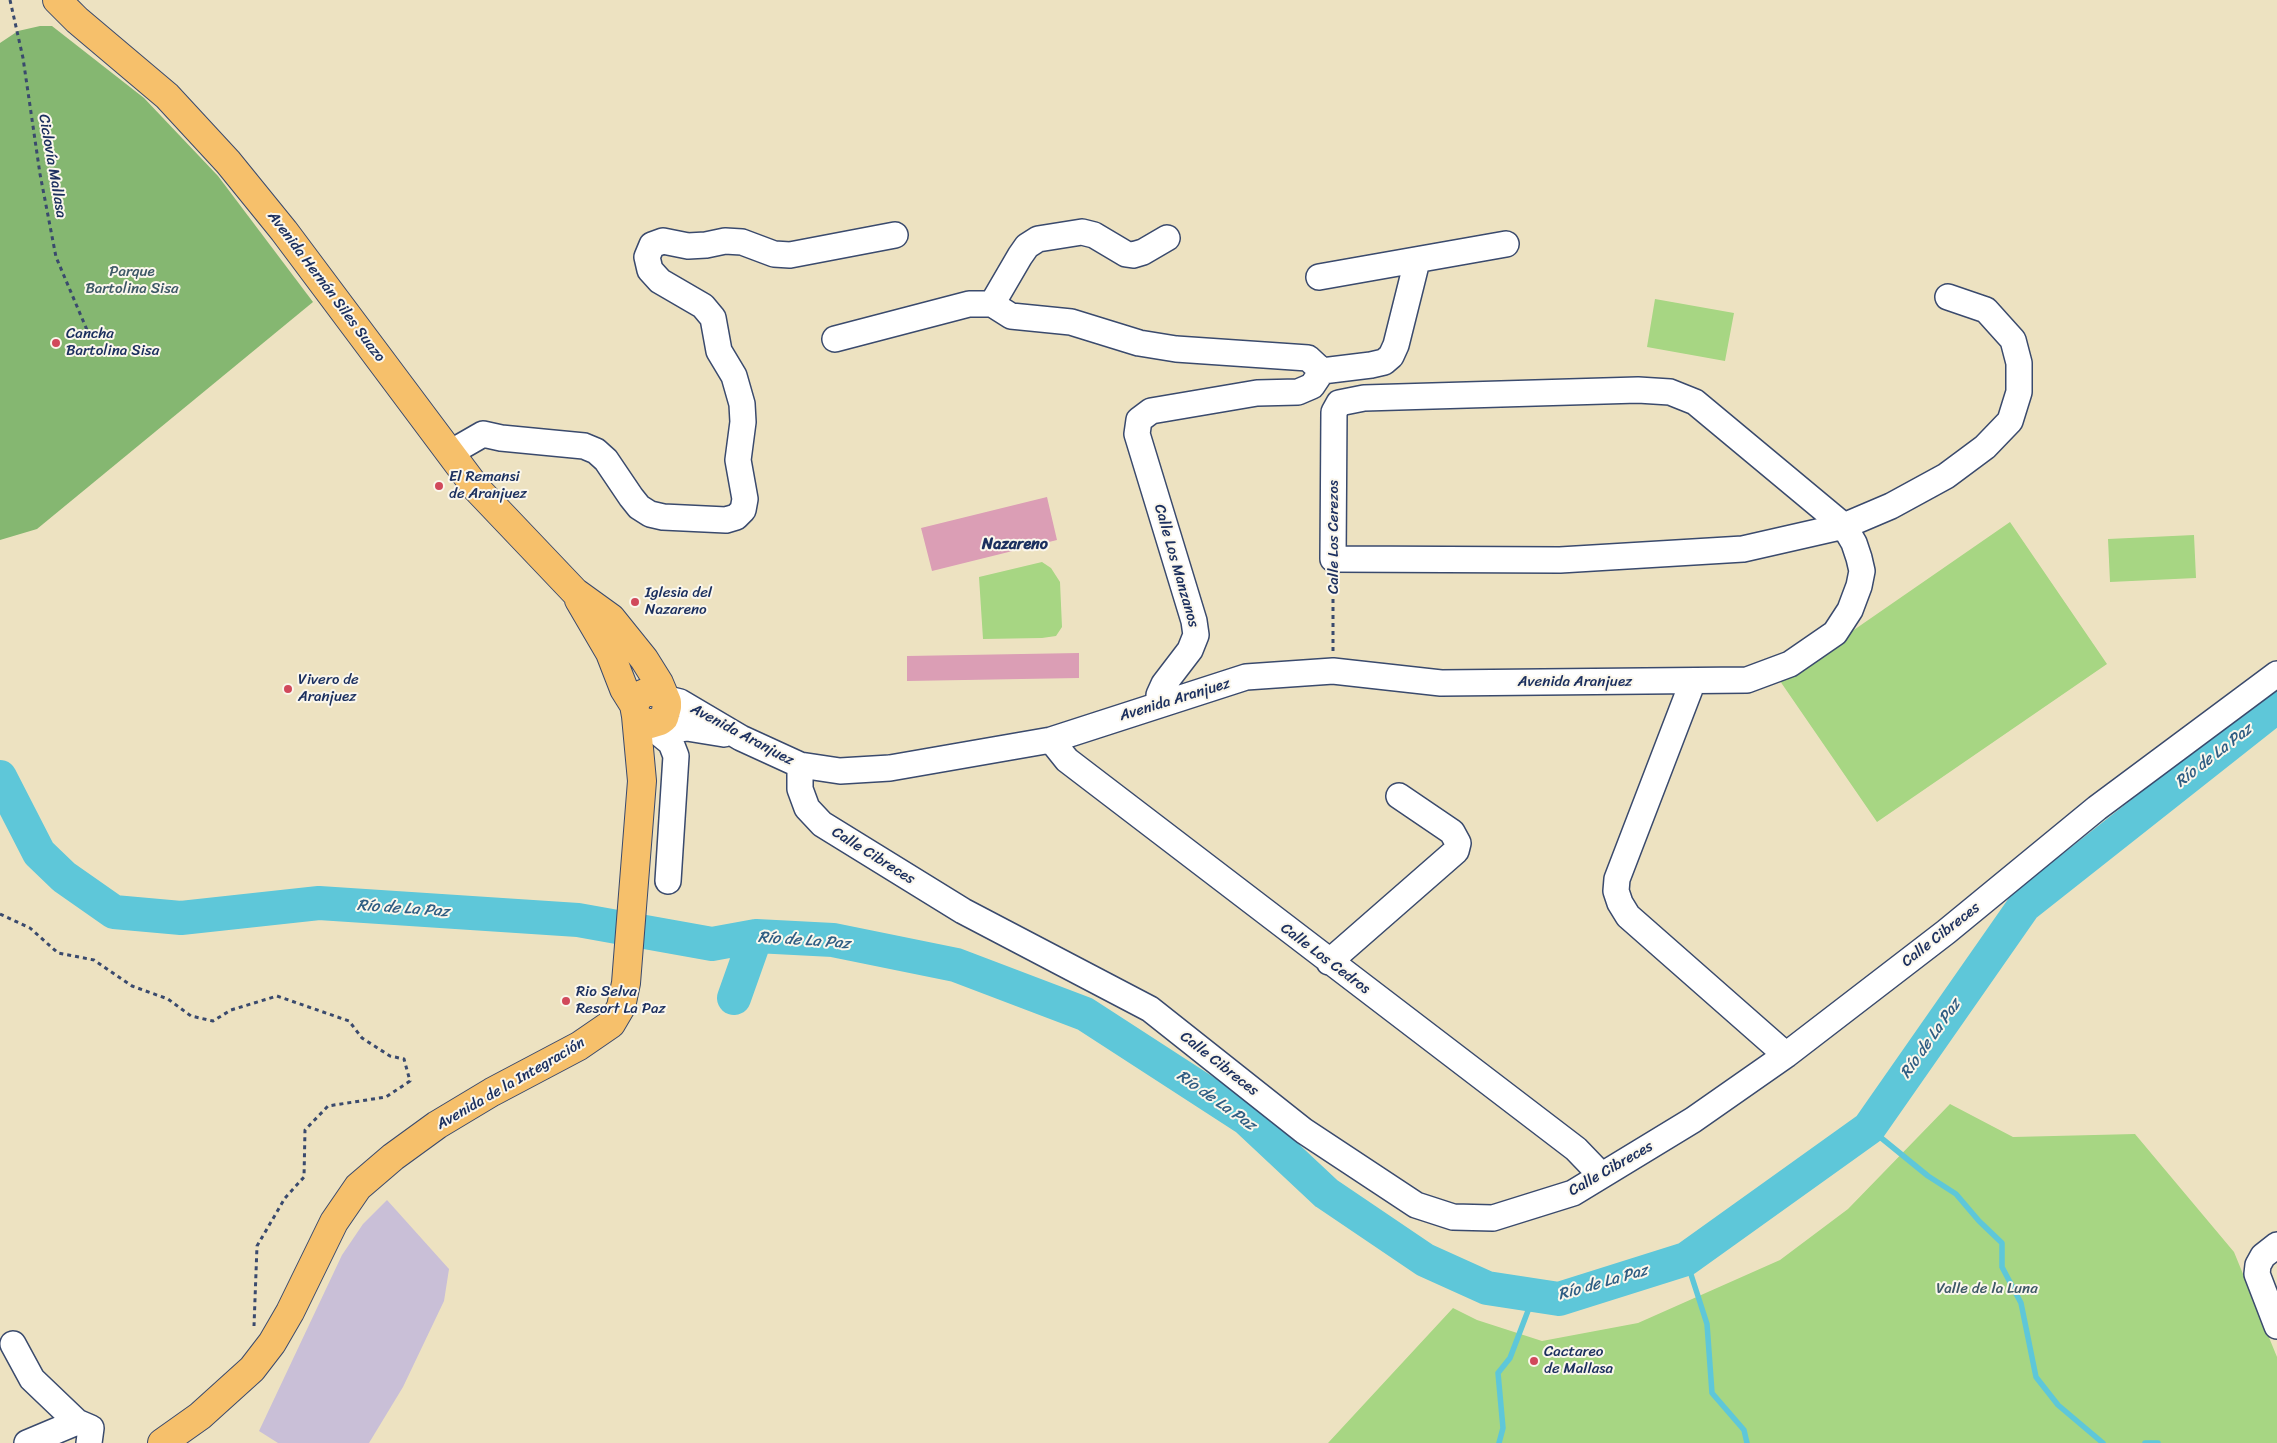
<!DOCTYPE html>
<meta charset="utf-8">
<style>
body{margin:0}
canvas{display:block;background:#ede2c1}
</style>
<canvas width="2277" height="1443"></canvas>
<script>
const ctx = document.querySelector('canvas').getContext('2d');
ctx.lineJoin = 'round';
function paint(path, color) {
  ctx.fillStyle = color;
  ctx.fill(path, 'evenodd');
}
function poly(rows) {
  const path = new Path2D();
  for (const r of rows) {
    path.moveTo(r[0], r[1]);
    for (let i = 2; i < r.length; i += 2) path.lineTo(r[i], r[i + 1]);
  }
  return path;
}
function trace(path, color, width, dash) {
  ctx.strokeStyle = color;
  ctx.lineWidth = width;
  ctx.lineCap = dash ? 'butt' : 'round';
  ctx.setLineDash(dash || []);
  ctx.stroke(path);
}
function label(font, color, halo, rows, align = 'center') {
  ctx.font = font + ' Sriracha,sans-serif';
  ctx.lineWidth = 4;
  ctx.setLineDash([]);
  ctx.textBaseline = 'middle';
  ctx.strokeStyle = halo;
  ctx.fillStyle = color;
  for (const [text, x, y, turn = 0] of rows) {
    ctx.save();
    ctx.translate(x, y);
    ctx.rotate((+turn || 0) * Math.PI / 180);
    ctx.textAlign = isNaN(turn) ? turn : align;
    if (halo) ctx.strokeText(text, 0, 0);
    ctx.fillText(text, 0, 0);
    ctx.restore();
  }
}
paint(poly([
 [387,1200,449,1269,444,1301,403,1387,369,1443,278,1443,259,1431,342,1255,363,1224]
]), '#c9bfd7');
paint(poly([
 [1655,299,1734,313,1725,361,1647,347],
 [2010,522,2107,664,1877,822,1780,681],
 [2194,535,2196,578,2110,582,2108,539],
 [1042,562,1051,568,1060,582,1062,627,1056,636,1042,638,983,639,979,577],
 [1950,1104,2013,1137,2135,1134,2234,1252,2277,1357,2277,1443,1328,1443,1453,1308,1477,1320,1542,1341,1638,1323,1780,1260,1848,1209]
]), '#a7d683');
paint(poly([
 [40,26,52,26,144,98,218,176,313,302,37,529,0,540,0,43,18,31]
]), '#85b771');
trace(poly([
 [1869,1128,1928,1176,1956,1194,1979,1221,2002,1243,2002,1267,2021,1303,2036,1377,2058,1405,2103,1443],
 [1686,1259,1707,1324,1712,1393,1744,1430,1747,1443],
 [1499,1443,1503,1428,1498,1373,1510,1358,1534,1295],
 [2145,1443,2158,1443]
]), '#5ec7d9', 5.5);
trace(poly([
 [0,777,39,853,64,877,114,912,181,918,319,903,578,920,712,944,756,936,833,940,956,965,1085,1014,1247,1119,1326,1193,1425,1260,1487,1288,1559,1299,1686,1259,1869,1128,2024,906,2277,706],
 [734,998,756,936]
]), '#5ec7d9', 34);
paint(poly([
 [1047,497,1057,540,932,571,921,528],
 [1079,653,1079,678,907,681,907,656]
]), '#db9eb5');
const minor = poly([
 [1319,277,1506,244],
 [992,304,1020,256,1027,246,1038,239,1082,232,1094,235,1126,254,1133,255,1143,252,1167,238],
 [835,339,969,304,992,304,1011,316,1071,322,1139,343,1176,349,1308,358,1322,371,1312,386,1298,392,1257,393,1151,411,1139,420,1137,434,1194,621,1196,635,1190,650,1164,684,1159,695,1159,705],
 [1322,371,1371,365,1384,362,1391,356,1396,345,1417,261],
 [450,453,483,434,501,438,584,446,596,451,606,460,631,497,639,507,650,514,663,517,726,520,736,517,743,510,745,499,738,460,743,422,742,404,734,376,719,351,713,318,703,306,660,281,650,270,647,257,652,245,663,241,688,246,706,245,725,241,742,242,774,254,790,255,895,235],
 [1693,681,1617,879,1616,891,1620,903,1628,916,1786,1055],
 [664,698,680,702,741,738,800,765,840,771,890,768,1051,740,1246,677,1333,671,1441,683,1747,680,1790,664,1835,633,1850,610,1859,586,1862,571,1859,558,1854,543,1844,526,1695,402,1670,392,1638,390,1364,398,1339,403,1334,412,1333,559,1560,560,1743,549,1844,526,1891,506,1946,476,1985,447,2010,421,2019,392,2019,363,2013,340,1986,310,1948,297],
 [1051,740,1067,760,1576,1149,1601,1175],
 [800,765,800,789,807,808,822,824,963,911,1150,1009,1304,1131,1416,1205,1453,1217,1493,1218,1573,1193,1693,1120,1786,1055,1946,932,2097,808,2277,674],
 [668,881,676,756,671,743,660,734,670,730,687,728,724,734],
 [1329,962,1456,851,1458,843,1452,832,1399,796],
 [2277,1245,2263,1256,2258,1265,2257,1274,2277,1326],
 [13,1344,32,1379,77,1422,91,1428,89,1443],
 [27,1443,77,1422]
]);
const major = poly([
 [57,0,77,20,167,96,228,162,284,231,477,489,575,592,611,618,644,659,659,683,667,702,667,707,664,718,660,721,650,724,640,720,636,716,634,705,640,695,650,691,660,694,664,698],
 [579,600,610,653,624,689,634,705],
 [162,1443,200,1416,252,1369,272,1343,290,1312,334,1222,358,1187,393,1157,437,1125,492,1092,579,1046,611,1024,621,1007,626,983,642,781,636,716]
]);
trace(minor, '#3a4a6d', 28);
trace(major, '#3a4a6d', 30);
trace(poly([
 [10,0,23,58,40,174,56,257,87,330],
 [1333,651,1333,579],
 [0,914,30,928,58,953,94,960,132,986,168,999,191,1016,213,1021,231,1010,277,996,349,1021,362,1038,390,1056,404,1059,410,1081,386,1097,328,1106,305,1130,304,1177,285,1198,257,1246,254,1326]
]), '#3a4a6d', 3, [4, 4]);
trace(minor, '#fff', 25);
trace(major, '#f6c06b', 28);
for (const [x, y, r, color] of [
 [56,343,5,"#d1495b"],
 [439,486,5,"#d1495b"],
 [635,602,5,"#d1495b"],
 [288,689,5,"#d1495b"],
 [566,1001,5,"#d1495b"],
 [1534,1361,5,"#d1495b"]
]) {
  const dot = new Path2D();
  dot.arc(x, y, r, 0, 2 * Math.PI);
  ctx.fillStyle = color;
  ctx.fill(dot);
  trace(dot, '#fbf7ec', 2);
}
label('15px', '#1b2f5e', '#fbf7ec', [
 ["Ciclovía Mallasa",52,166,80],
 ["Avenida Hernán Siles Suazo",326,287,53],
 ["Calle Los Cerezos",1334,537,-90],
 ["Calle Los Manzanos",1176,566,74],
 ["Avenida Aranjuez",1575,682],
 ["Avenida Aranjuez",1175,700,-17],
 ["Avenida Aranjuez",742,735,28],
 ["Calle Cibreces",873,856,32],
 ["Calle Cibreces",1941,935,-38],
 ["Calle Los Cedros",1325,959,37],
 ["Calle Cibreces",1219,1064,38],
 ["Avenida de la Integración",511,1084,-30],
 ["Calle Cibreces",1611,1169,-30]
]);
label('15px', '#3e5967', '#fbf7ec', [
 ["Parque",132,272],
 ["Bartolina Sisa",132,289],
 ["Valle de la Luna",1987,1289]
]);
label('15px', '#1b2f5e', '#fbf7ec', [
 ["Cancha",66,334],
 ["Bartolina Sisa",66,351],
 ["El Remansi",449,477],
 ["de Aranjuez",449,494],
 ["Iglesia del",645,593],
 ["Nazareno",645,610],
 ["Vivero de",298,680],
 ["Aranjuez",298,697],
 ["Rio Selva",576,992],
 ["Resort La Paz",576,1009],
 ["Cactareo",1544,1352],
 ["de Mallasa",1544,1369]
], 'left');
label('bold 16px', '#1b2f5e', '#fbf7ec', [
 ["Nazareno",1015,545]
]);
label('italic 16px', '#2f5d83', '#fbf7ec', [
 ["Río de La Paz",2214,756,-38],
 ["Río de La Paz",403,909,4],
 ["Río de La Paz",804,941,4],
 ["Río de La Paz",1931,1039,-55],
 ["Río de La Paz",1216,1101,35],
 ["Río de La Paz",1603,1283,-16]
]);
</script>
